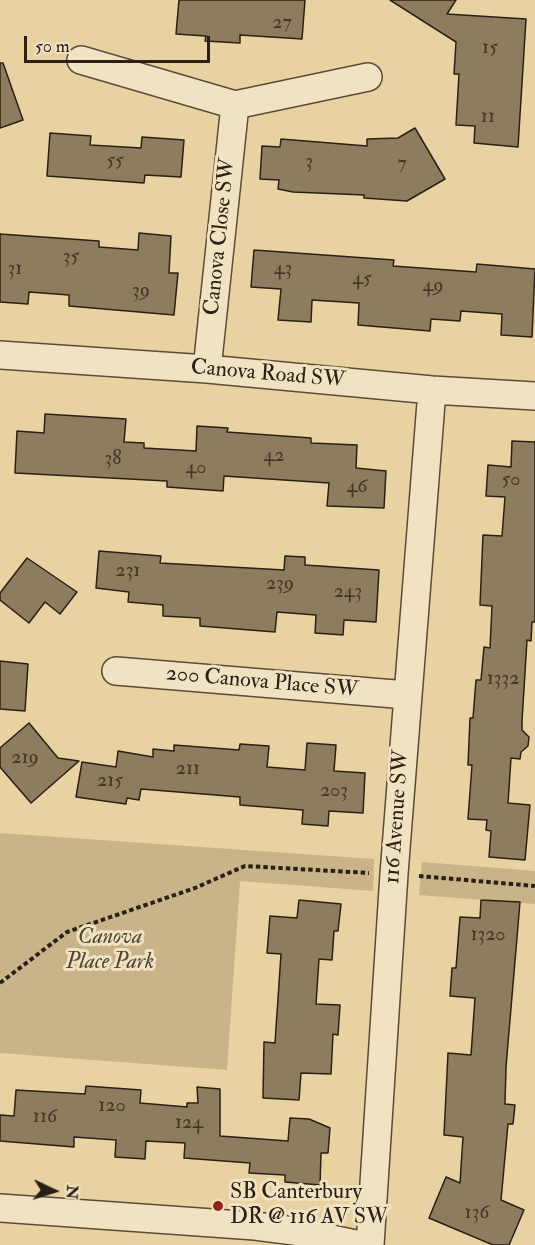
<!DOCTYPE html>
<style>
body{margin:0}
#map{position:relative;width:535px;height:1245px;overflow:hidden;background:#e9d2a1;font-family:"IM FELL Double Pica",serif}
canvas{display:block}
.north{position:absolute;left:24px;top:1161px;width:60px;height:60px;-webkit-text-stroke:4px #f1e2c2;paint-order:stroke;rotate:94deg;font-size:16px;font-weight:700;line-height:24px;text-align:center;color:#2a2015}
.north::after{content:'';display:block;margin:auto;width:21px;height:27px;background:#2a2015;clip-path:polygon(50% 0,100% 100%,50% 72%,0 100%)}
.scale{position:absolute;left:24px;top:36px;width:186px;height:27px;box-sizing:border-box;border:3px solid #2a2015;border-top:0;padding-left:8px;font-size:18px;line-height:21px;white-space:nowrap;color:#2a2015;-webkit-text-stroke:4px #f1e2c2;paint-order:stroke}
</style>
<div id="map">
<canvas width="535" height="1245"></canvas>
<div class="north">N</div>
<div class="scale">50 m</div>
</div>
<script>
const ctx = document.querySelector('canvas').getContext('2d');
ctx.lineJoin = 'round';
function paint(path, color) {
  ctx.fillStyle = color;
  ctx.fill(path, 'evenodd');
}
function poly(rows) {
  const path = new Path2D();
  for (const r of rows) {
    path.moveTo(r[0], r[1]);
    for (let i = 2; i < r.length; i += 2) path.lineTo(r[i], r[i + 1]);
  }
  return path;
}
function trace(path, color, width, dash) {
  ctx.strokeStyle = color;
  ctx.lineWidth = width;
  ctx.lineCap = dash ? 'butt' : 'round';
  ctx.setLineDash(dash || []);
  ctx.stroke(path);
}
function label(font, color, halo, rows, align = 'center') {
  ctx.font = font + ' "IM FELL Double Pica",serif';
  ctx.lineWidth = 6;
  ctx.setLineDash([]);
  ctx.textBaseline = 'middle';
  ctx.strokeStyle = halo;
  ctx.fillStyle = color;
  for (const [text, x, y, turn = 0] of rows) {
    ctx.save();
    ctx.translate(x, y);
    ctx.rotate((+turn || 0) * Math.PI / 180);
    ctx.textAlign = isNaN(turn) ? turn : align;
    if (halo) ctx.strokeText(text, 0, 0);
    ctx.fillText(text, 0, 0);
    ctx.restore();
  }
}
paint(poly([
 [0,833,374,859,373,891,240,881,227,1070,0,1053],
 [422,862,535,871,535,904,419,895]
]), '#c9b489');
const building = poly([
 [179,0,305,0,302,39,240,35,240,43,205,41,206,36,176,34,179,0],
 [390,0,456,0,447,14,526,19,518,147,474,143,475,126,456,125,459,74,454,74,456,42,390,0],
 [0,63,3,63,23,120,0,128,0,63],
 [415,128,445,179,407,201,364,198,364,195,293,192,278,189,279,180,260,179,262,146,280,147,281,139,367,146,367,139,398,138,415,128],
 [50,133,91,136,90,145,141,148,142,137,184,140,181,177,145,175,144,183,47,176,50,133],
 [139,233,171,236,169,273,178,273,174,315,69,306,69,295,29,292,28,304,0,302,0,234,99,241,99,247,138,250,139,233],
 [254,250,394,260,393,266,476,272,477,264,535,269,532,337,501,335,502,314,461,311,460,321,431,319,430,331,358,325,359,303,312,300,311,322,278,320,281,289,251,287,254,250],
 [45,414,126,419,124,442,144,443,144,448,196,451,197,426,228,428,227,432,311,438,311,443,357,445,356,468,386,471,384,508,327,506,329,483,224,476,223,491,167,487,167,481,15,473,17,431,44,433,45,414],
 [512,441,535,442,535,622,532,622,531,641,527,640,522,721,522,730,529,737,528,746,521,752,520,759,511,758,508,803,530,805,525,860,489,857,491,831,486,830,487,820,468,819,472,765,468,765,470,718,473,718,476,680,481,680,484,647,490,648,492,606,480,605,483,535,502,536,505,497,486,496,488,465,511,467,512,441],
 [99,551,161,556,160,563,284,570,285,556,305,557,305,565,379,570,376,622,344,620,343,635,315,633,316,615,277,612,275,632,200,626,200,618,163,616,163,605,128,602,129,592,96,588,99,551],
 [27,558,77,592,60,614,45,602,29,623,0,600,0,593,27,558],
 [0,661,28,664,25,711,0,709,0,661],
 [29,723,58,758,79,761,31,803,0,767,0,748,29,723],
 [307,743,336,745,334,771,365,773,363,813,329,811,328,826,302,824,303,810,240,805,240,797,141,789,139,800,127,798,126,804,76,797,82,762,116,767,118,751,153,757,153,749,174,751,174,745,239,750,240,744,269,746,267,767,305,770,307,743],
 [299,900,341,904,338,931,334,931,332,960,319,959,316,1004,340,1005,338,1035,333,1034,331,1074,301,1073,299,1100,263,1098,264,1042,275,1043,281,954,267,953,270,916,297,918,299,900],
 [481,900,520,902,506,1067,505,1104,515,1105,513,1124,508,1124,501,1200,524,1210,509,1245,493,1245,429,1218,446,1177,460,1183,463,1137,444,1135,448,1053,471,1055,475,998,450,996,452,968,456,968,460,917,480,918,481,900],
 [86,1086,141,1090,140,1103,187,1107,187,1103,198,1103,197,1087,220,1089,220,1136,288,1141,290,1118,309,1119,330,1128,328,1153,321,1153,320,1185,285,1182,285,1175,249,1173,250,1163,184,1158,185,1143,146,1141,145,1159,115,1157,116,1140,74,1137,74,1147,0,1141,0,1115,14,1116,16,1090,85,1094,86,1086]
]);
paint(building, '#8d7d5e');
trace(building, '#2a2015', 1.5);
const street = poly([
 [81,60,235,105,368,77],
 [0,355,207,369,432,390,535,396],
 [207,369,235,105],
 [116,671,407,695],
 [0,1208,255,1226,294,1231,360,1245],
 [370,1245,394,874,432,390]
]);
trace(street, '#5a4c38', 30);
trace(poly([
 [419,876,535,886],
 [0,983,67,932,195,888,245,866,369,873]
]), '#2a2015', 4, [4.5, 3]);
trace(street, '#f1e2c2', 27);
for (const [x, y, r, color] of [
 [218,1206,6,"#8f2418"]
]) {
  const dot = new Path2D();
  dot.arc(x, y, r, 0, 2 * Math.PI);
  ctx.fillStyle = color;
  ctx.fill(dot);
  trace(dot, '#f1e2c2', 2);
}
label('20px', '#433727', null, [
 ["27",282,24],
 ["15",490,49],
 ["11",488,118],
 ["55",115,162],
 ["3",309,163],
 ["7",402,165],
 ["35",71,258],
 ["31",15,270],
 ["43",283,270],
 ["45",362,280],
 ["49",433,287],
 ["39",141,292],
 ["42",274,457],
 ["38",113,460],
 ["40",196,469],
 ["50",511,481],
 ["46",357,488],
 ["231",128,572],
 ["239",280,585],
 ["243",348,593],
 ["1332",503,680],
 ["219",25,759],
 ["211",188,770],
 ["215",110,782],
 ["203",334,792],
 ["1320",488,936],
 ["120",112,1107],
 ["116",45,1118],
 ["124",189,1124],
 ["136",477,1214]
]);
label('22px', '#2a2015', '#f1e2c2', [
 ["Canova Close SW",221,237,-84],
 ["Canova Road SW",268,375,5],
 ["200 Canova Place SW",262,683,5],
 ["116 Avenue SW",398,817,-86]
]);
label('italic 22px', '#524532', '#f1e2c2', [
 ["Canova",110,938],
 ["Place Park",110,963]
]);
label('22px', '#2a2015', '#f1e2c2', [
 ["SB Canterbury",230,1193],
 ["DR @ 116 AV SW",230,1218]
], 'left');
</script>
